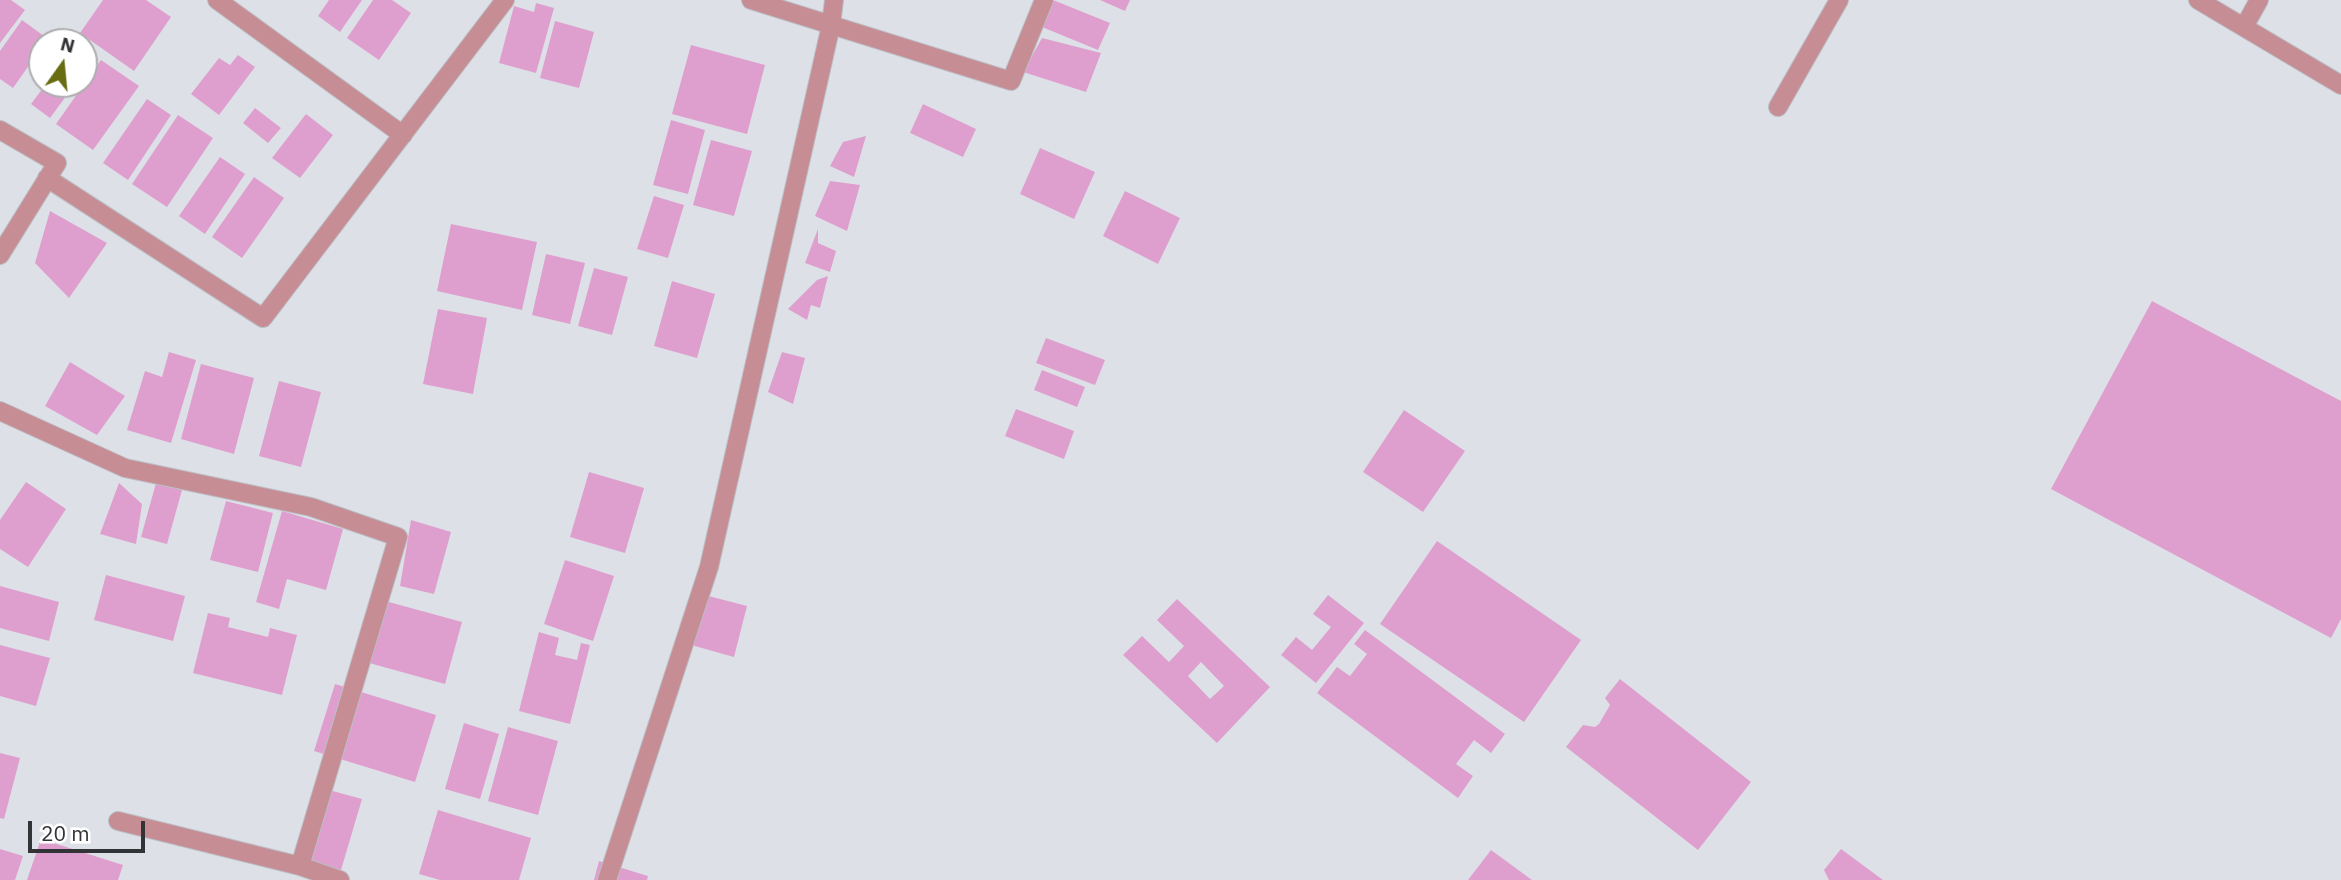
<!DOCTYPE html>
<style>
body{margin:0}
#map{position:relative;width:2341px;height:880px;overflow:hidden;background:#dde1e7;font-family:"IBM Plex Sans",sans-serif}
canvas{display:block}
.north{position:absolute;left:28px;top:28px;width:70px;height:70px;box-sizing:border-box;background:#fff;border:2px solid #adadaf;border-radius:50%;rotate:15deg;font-size:19px;font-weight:700;line-height:28px;text-align:center;color:#323336}
.north::after{content:'';display:block;margin:auto;width:24px;height:32px;background:#696d12;clip-path:polygon(50% 0,100% 100%,50% 72%,0 100%)}
.scale{position:absolute;left:28px;top:821px;width:117px;height:32px;box-sizing:border-box;border:4px solid #323336;border-top:0;padding-left:9px;font-size:21px;line-height:24px;white-space:nowrap;color:#323336;-webkit-text-stroke:5px #fff;paint-order:stroke}
</style>
<div id="map">
<canvas width="2341" height="880"></canvas>
<div class="north">N</div>
<div class="scale">20 m</div>
</div>
<script>
const ctx = document.querySelector('canvas').getContext('2d');
ctx.lineJoin = 'round';
function paint(path, color) {
  ctx.fillStyle = color;
  ctx.fill(path, 'evenodd');
}
function poly(rows) {
  const path = new Path2D();
  for (const r of rows) {
    path.moveTo(r[0], r[1]);
    for (let i = 2; i < r.length; i += 2) path.lineTo(r[i], r[i + 1]);
  }
  return path;
}
function trace(path, color, width, dash) {
  ctx.strokeStyle = color;
  ctx.lineWidth = width;
  ctx.lineCap = dash ? 'butt' : 'round';
  ctx.setLineDash(dash || []);
  ctx.stroke(path);
}
paint(poly([
 [0,0,11,0,25,10,0,43],
 [103,0,146,0,171,17,134,71,80,33],
 [329,0,362,0,340,32,318,16],
 [373,0,392,0,411,13,379,60,347,38],
 [1053,0,1110,23,1098,50,1042,27],
 [1100,0,1130,0,1125,11],
 [536,3,554,8,536,73,499,63,514,6,534,12],
 [22,20,48,39,46,42,42,42,42,47,13,88,0,79,0,51],
 [555,21,594,32,579,88,540,78],
 [1042,38,1101,53,1086,92,1023,72],
 [691,45,765,65,747,134,672,114],
 [238,55,255,67,219,115,191,94,219,58,230,65],
 [101,60,139,86,93,150,56,124],
 [46,84,75,84,50,118,31,104],
 [147,99,171,115,128,180,103,163],
 [923,104,976,129,963,157,910,133],
 [255,108,281,128,268,143,243,123],
 [306,114,333,135,300,178,272,158],
 [178,115,213,138,167,207,132,184],
 [671,120,705,130,688,194,653,185],
 [866,136,854,177,830,166,843,142],
 [711,140,752,151,734,216,693,205],
 [1040,148,1095,172,1074,219,1020,194],
 [220,157,245,174,205,234,179,216],
 [254,177,284,198,242,258,212,237],
 [830,181,860,185,847,231,815,216],
 [1125,191,1180,218,1158,264,1103,236],
 [654,196,684,205,668,258,637,249],
 [50,211,107,243,69,298,35,263],
 [451,224,537,242,522,310,437,291],
 [818,229,818,243,836,251,830,272,805,263],
 [546,254,585,263,570,324,532,315],
 [594,268,628,277,612,335,578,326],
 [828,276,820,308,811,305,807,320,788,309,817,280],
 [672,281,715,294,697,358,654,346],
 [2152,301,2341,401,2341,619,2331,638,2051,489],
 [438,309,487,318,473,394,423,384],
 [1046,338,1105,360,1095,385,1036,363],
 [169,352,196,360,171,443,127,430,145,371,162,377],
 [782,352,805,358,793,404,768,392],
 [70,362,125,396,97,435,45,406],
 [201,364,254,378,234,454,181,439],
 [1042,370,1085,387,1077,407,1034,390],
 [279,381,321,392,301,467,259,456],
 [1016,409,1074,431,1064,459,1005,436],
 [1404,410,1465,451,1423,512,1363,472],
 [589,472,644,488,625,553,570,537],
 [26,482,66,509,28,567,0,549,0,520],
 [119,483,142,504,136,544,100,534],
 [156,483,182,490,167,544,141,537],
 [226,501,273,513,258,572,210,560],
 [282,511,343,529,326,590,287,579,279,609,256,602],
 [411,520,451,532,434,594,400,586],
 [1437,541,1581,640,1524,722,1380,624],
 [565,560,614,576,593,641,544,624],
 [106,575,185,596,173,641,94,620],
 [0,586,59,602,49,641,0,628],
 [697,593,747,606,734,657,684,643],
 [1328,595,1364,623,1316,683,1281,655,1296,637,1312,650,1331,627,1313,614],
 [378,599,462,622,445,684,362,661],
 [1177,599,1270,687,1217,743,1123,655,1142,636,1169,662,1184,646,1157,620],
 [1201,662,1224,686,1210,699,1188,676],
 [208,613,230,618,228,627,268,637,270,628,297,635,282,695,193,673],
 [1365,630,1505,734,1491,753,1474,740,1456,764,1473,776,1458,798,1317,693,1337,667,1350,676,1367,654,1354,644],
 [539,632,559,638,555,655,577,660,581,643,590,645,570,724,519,711],
 [0,645,50,658,36,706,0,696],
 [1620,679,1751,782,1698,850,1566,747,1583,725,1595,727,1599,724,1610,705,1605,698],
 [335,684,436,715,415,782,314,751],
 [464,723,499,734,480,799,445,789],
 [508,727,558,741,538,815,488,801],
 [0,753,20,758,4,819,0,818],
 [318,787,362,799,341,870,297,857],
 [438,810,531,838,519,880,440,880,419,874],
 [41,839,123,865,118,880,27,880],
 [0,849,23,856,15,880,0,880],
 [1841,849,1883,880,1829,880,1824,870],
 [1491,850,1532,880,1468,880],
 [599,861,648,876,647,880,594,880]
]), '#de9fce');
const minor = poly([
 [217,0,403,135],
 [751,0,1011,81,1044,0],
 [2198,0,2341,85],
 [2244,27,2259,0],
 [1778,107,1839,0],
 [0,130,57,163,0,255],
 [47,178,263,318,505,0],
 [0,411,125,468,311,507,398,537,300,866],
 [118,821,300,866,340,880],
 [607,880,709,567,831,25,834,0]
]);
trace(minor, '#bbbec4', 20);
trace(minor, '#c78d95', 18);
</script>
